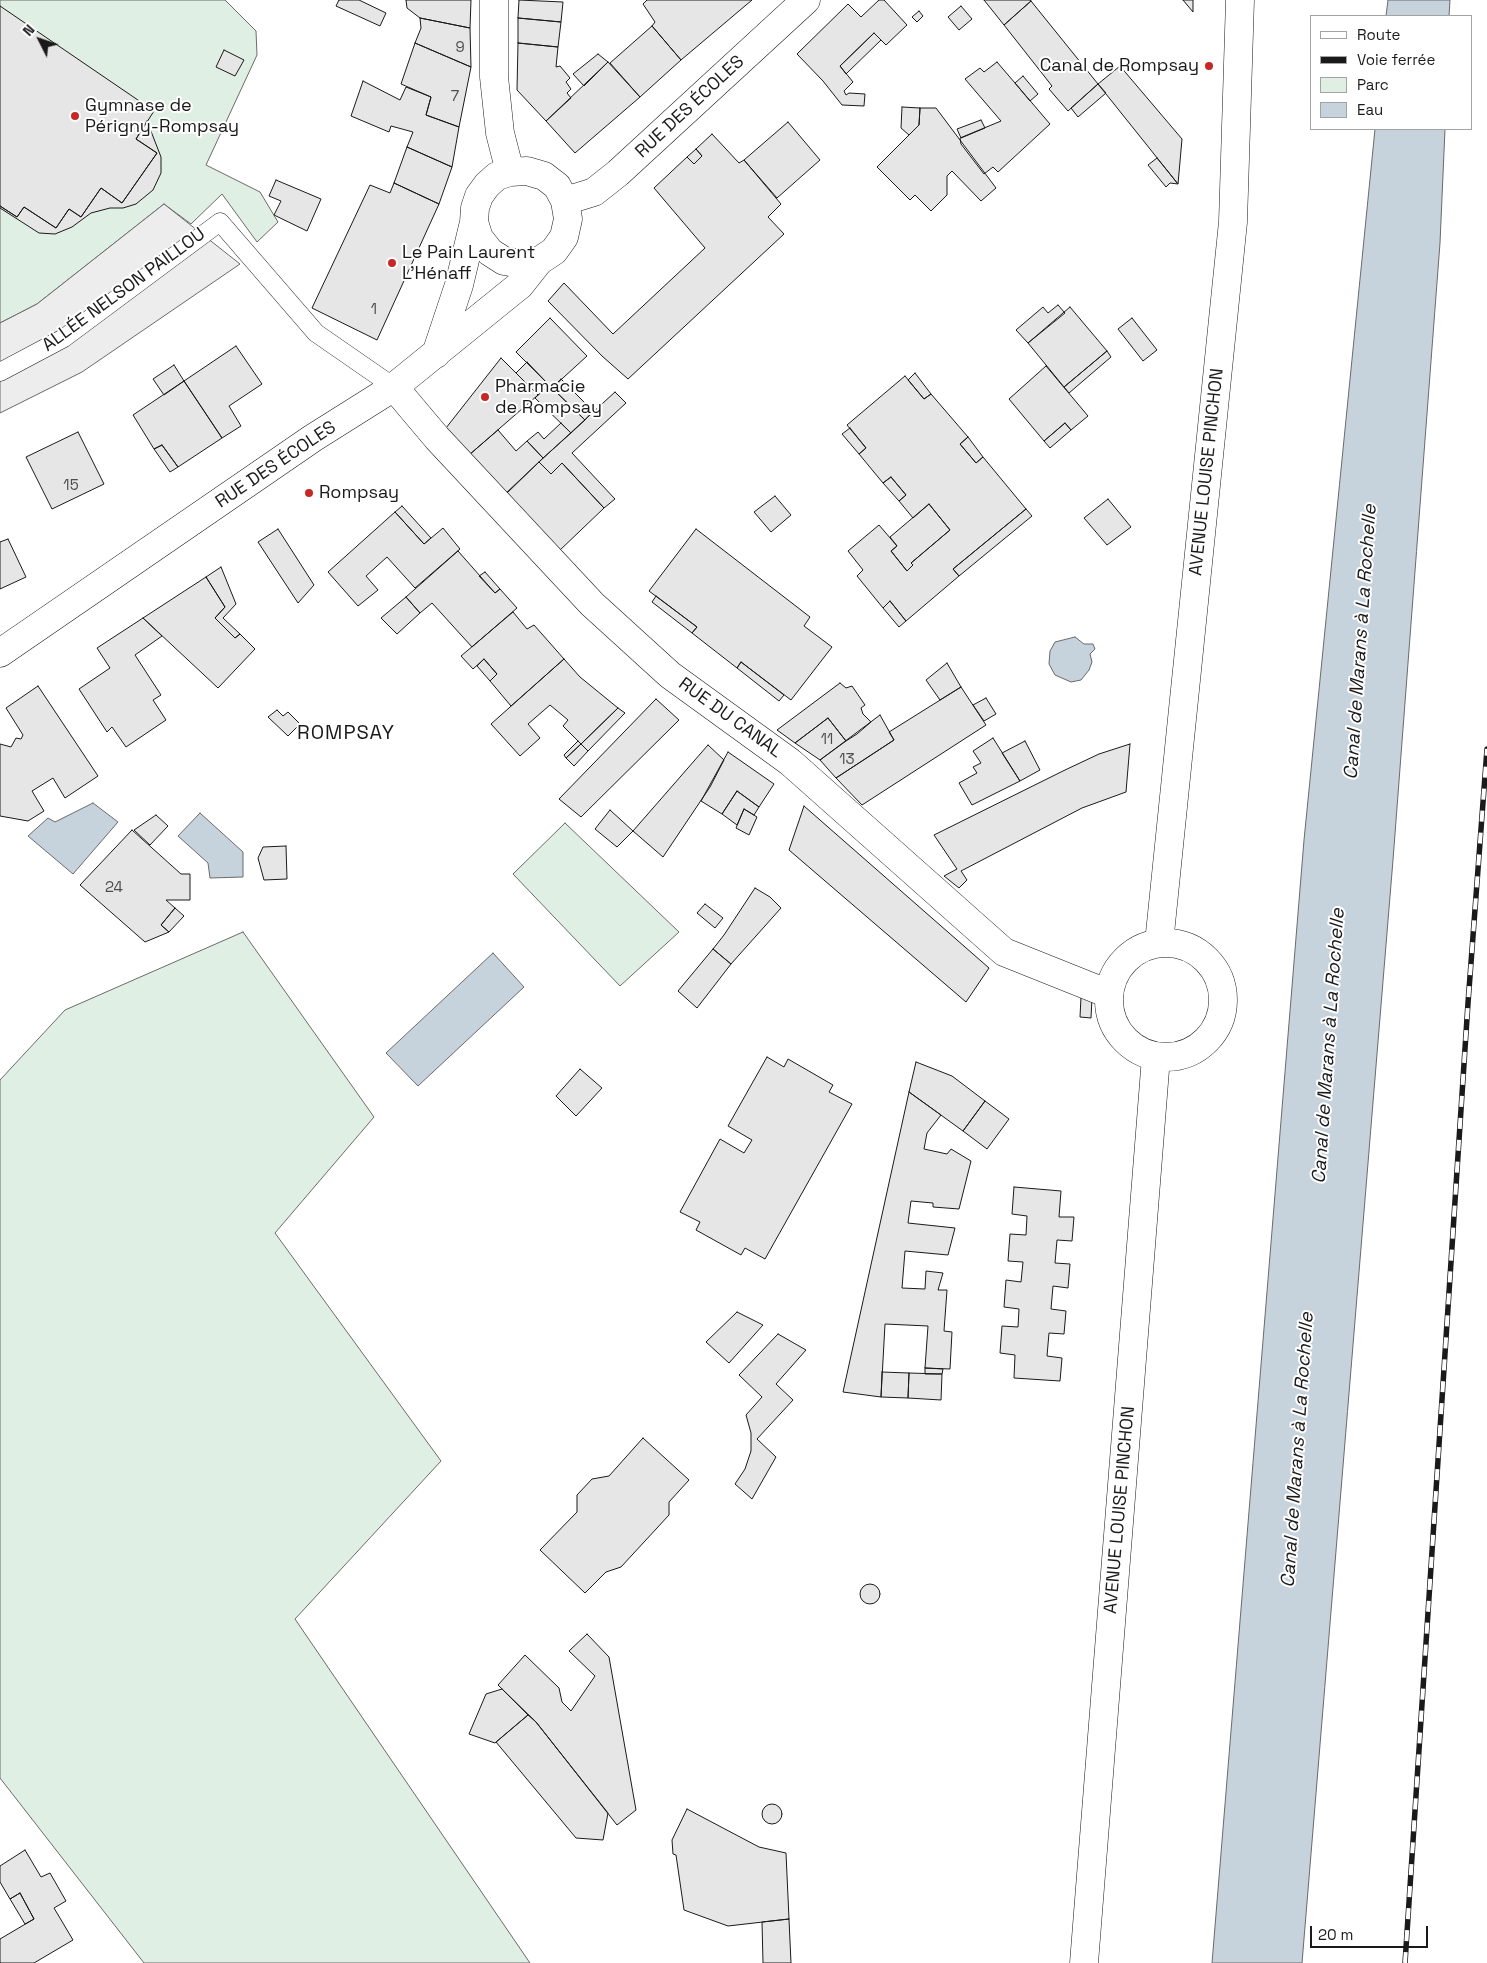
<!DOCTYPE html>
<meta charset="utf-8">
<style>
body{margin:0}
#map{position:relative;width:1487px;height:1963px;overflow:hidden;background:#fff;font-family:"Space Grotesk",sans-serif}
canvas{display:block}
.legend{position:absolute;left:1310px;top:15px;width:162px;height:115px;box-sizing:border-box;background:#fff;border:1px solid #a3a3a3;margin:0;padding:6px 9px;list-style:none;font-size:15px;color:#1a1a1a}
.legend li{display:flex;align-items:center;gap:10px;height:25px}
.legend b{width:25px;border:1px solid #a3a3a3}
.north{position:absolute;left:15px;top:15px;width:50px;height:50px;-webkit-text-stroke:4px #fff;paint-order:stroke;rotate:311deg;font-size:14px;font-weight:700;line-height:20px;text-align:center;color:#1a1a1a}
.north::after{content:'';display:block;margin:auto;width:18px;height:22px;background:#1a1a1a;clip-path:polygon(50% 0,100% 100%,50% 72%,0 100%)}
.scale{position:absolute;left:1310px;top:1926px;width:118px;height:22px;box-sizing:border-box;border:2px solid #1a1a1a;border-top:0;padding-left:6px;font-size:15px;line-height:18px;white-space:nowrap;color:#1a1a1a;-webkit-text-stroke:4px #fff;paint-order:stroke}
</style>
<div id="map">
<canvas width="1487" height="1963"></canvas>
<ul class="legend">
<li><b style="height:6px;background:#fff"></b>Route</li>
<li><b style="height:6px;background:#1a1a1a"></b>Voie ferrée</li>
<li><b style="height:14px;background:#e0efe3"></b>Parc</li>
<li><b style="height:14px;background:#c6d2dc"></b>Eau</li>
</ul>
<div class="north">N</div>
<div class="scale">20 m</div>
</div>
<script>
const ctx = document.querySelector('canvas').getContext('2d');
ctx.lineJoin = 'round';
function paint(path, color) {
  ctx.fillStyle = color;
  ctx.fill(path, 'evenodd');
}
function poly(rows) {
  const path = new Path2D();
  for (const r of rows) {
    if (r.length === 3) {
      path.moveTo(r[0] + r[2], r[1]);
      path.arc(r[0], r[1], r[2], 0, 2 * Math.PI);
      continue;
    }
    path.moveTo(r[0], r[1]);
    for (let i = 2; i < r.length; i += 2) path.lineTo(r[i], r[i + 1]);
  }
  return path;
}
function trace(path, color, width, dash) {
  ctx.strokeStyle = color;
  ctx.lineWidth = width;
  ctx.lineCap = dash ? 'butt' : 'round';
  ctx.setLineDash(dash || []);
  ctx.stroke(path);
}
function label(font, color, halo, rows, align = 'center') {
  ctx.font = font + ' "Space Grotesk",sans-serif';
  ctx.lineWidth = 4;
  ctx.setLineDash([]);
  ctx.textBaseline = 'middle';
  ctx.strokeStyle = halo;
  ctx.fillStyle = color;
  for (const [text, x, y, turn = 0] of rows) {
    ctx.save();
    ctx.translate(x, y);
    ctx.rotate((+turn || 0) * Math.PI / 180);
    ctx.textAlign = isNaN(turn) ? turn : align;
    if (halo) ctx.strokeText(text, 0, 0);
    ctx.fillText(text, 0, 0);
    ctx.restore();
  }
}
const green = poly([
 [0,0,225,0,256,31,257,55,206,165,260,192,278,222,257,242,222,194,191,224,164,204,37,304,0,323,0,0],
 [565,823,679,932,620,986,513,874,565,823],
 [243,932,374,1117,275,1233,441,1461,295,1619,530,1963,144,1963,0,1778,0,1080,65,1010,243,932]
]);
paint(green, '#e0efe3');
trace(green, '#6a6a6a', 1);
const parking = poly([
 [164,204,240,264,82,372,0,413,0,323,37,304,164,204]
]);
paint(parking, '#ededed');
trace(parking, '#6a6a6a', 1);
const water = poly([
 [1388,0,1450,0,1449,16,1386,16,1388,0],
 [1375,129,1445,129,1440,243,1393,860,1302,1963,1212,1963,1304,840,1375,129],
 [1075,637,1084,644,1093,644,1095,649,1090,654,1092,662,1089,670,1081,680,1071,682,1055,675,1049,664,1050,651,1055,642,1075,637],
 [93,803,118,822,73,874,28,836,48,818,55,822,93,803],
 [200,813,243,852,243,877,210,878,208,863,178,836,200,813],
 [493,953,524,987,418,1086,386,1053,493,953]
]);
paint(water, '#c6d2dc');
trace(water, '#6a6a6a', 1);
const building = poly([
 [339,0,359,0,386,13,380,26,336,6,339,0],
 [406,0,471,0,470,28,420,18,407,8,406,0],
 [519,0,563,2,561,22,518,18,519,0],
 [647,0,752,0,681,60,652,26,655,22,643,4,647,0],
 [879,0,884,0,907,25,886,45,874,33,840,66,853,82,844,91,846,95,849,93,865,94,864,106,842,105,823,81,797,54,848,4,861,17,879,0],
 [984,0,1030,0,1031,1,1004,25,984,0],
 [1183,0,1193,0,1193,12,1183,0],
 [1031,1,1098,84,1068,111,1049,89,1052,86,1004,25,1031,1],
 [0,6,154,111,136,139,157,153,122,203,101,188,81,217,69,209,56,228,24,207,17,217,0,206,0,6],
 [961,6,972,19,959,30,948,17,961,6],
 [919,11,923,16,917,22,912,17,919,11],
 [420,18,470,28,471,67,415,43,421,28,420,18],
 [518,18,561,22,558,47,518,43,518,18],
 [652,26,681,60,640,97,610,63,652,26],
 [874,33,881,40,846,74,840,66,874,33],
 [415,43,471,67,459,127,426,115,431,97,401,84,415,43],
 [518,43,558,47,556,67,560,66,570,78,566,82,571,89,567,93,571,98,546,121,517,90,518,43],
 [224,50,244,60,235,76,216,67,224,50],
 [598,54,608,62,584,86,573,74,598,54],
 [608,62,640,97,575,153,546,121,608,62],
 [997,62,1050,124,998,172,993,167,984,174,961,144,960,138,1001,121,965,79,980,68,984,72,997,62],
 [1120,66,1182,139,1178,184,1098,84,1120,66],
 [1023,76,1038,94,1030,101,1015,83,1023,76],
 [363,81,400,100,406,87,431,97,426,115,459,127,452,167,407,147,413,132,391,126,389,132,351,116,363,81],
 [1098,84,1106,93,1078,117,1071,108,1098,84],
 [902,107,920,108,919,125,909,135,901,128,902,107],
 [920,108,936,108,996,188,981,201,952,171,947,176,947,195,931,211,915,195,910,200,877,167,919,125,920,108],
 [981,120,985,128,961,138,957,129,981,120],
 [147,121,161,157,161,173,153,190,136,204,123,208,110,208,91,213,72,227,55,234,39,233,0,208,0,206,17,217,24,207,56,228,69,209,81,217,101,188,122,203,157,153,136,139,147,121],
 [788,122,820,160,777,198,744,160,788,122],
 [712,134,739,163,744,160,781,204,768,217,784,234,628,379,602,356,548,301,564,283,613,334,705,248,654,188,687,157,694,164,702,156,696,149,712,134],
 [407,147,452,167,439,204,394,183,407,147],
 [696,149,702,156,694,164,687,157,696,149],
 [1157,158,1178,184,1170,183,1166,187,1148,165,1157,158],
 [276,180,321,199,307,231,274,215,281,201,269,196,276,180],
 [394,183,439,204,377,340,312,308,370,185,390,193,394,183],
 [1058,305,1065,313,1028,343,1016,330,1043,307,1048,313,1058,305],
 [1070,307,1107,351,1064,387,1028,343,1070,307],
 [550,318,587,356,552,388,516,352,550,318],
 [1132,318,1157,350,1143,361,1118,329,1132,318],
 [236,346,262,384,229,406,241,426,222,438,184,381,236,346],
 [1107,351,1111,357,1069,393,1064,387,1107,351],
 [501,358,538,395,469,455,446,428,501,358],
 [527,362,549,385,538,395,516,373,527,362],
 [174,365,184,381,164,395,153,379,174,365],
 [1046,366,1088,416,1071,430,1065,423,1044,441,1009,399,1046,366],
 [915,373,931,394,924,399,908,380,915,373],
 [905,376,924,399,931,394,968,437,960,444,976,463,983,457,1026,509,953,569,959,576,906,621,890,601,883,608,857,576,863,570,848,551,879,525,897,546,891,551,907,571,913,565,911,563,950,530,929,504,913,518,899,501,906,495,891,477,883,483,859,454,866,448,847,425,905,376],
 [561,379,593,411,585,420,552,388,561,379],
 [184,381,222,438,178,467,162,445,154,449,133,415,184,381],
 [549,385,585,420,571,433,535,398,549,385],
 [615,392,626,403,572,453,615,499,604,508,562,463,551,474,539,462,615,392],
 [561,423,571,433,543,458,527,441,538,432,544,439,561,423],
 [1065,423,1071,430,1050,448,1044,441,1065,423],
 [850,428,866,448,859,454,842,434,850,428],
 [498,430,516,451,527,441,543,458,504,496,469,455,498,430],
 [78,432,104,484,52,509,26,457,78,432],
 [968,437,983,457,976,463,960,444,968,437],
 [162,445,178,467,170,472,154,449,162,445],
 [539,462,551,474,562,463,604,508,558,552,505,494,539,462],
 [891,477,906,495,899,501,883,483,891,477],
 [775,496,791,515,771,532,754,512,775,496],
 [1108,499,1131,527,1107,545,1084,518,1108,499],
 [929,504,950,530,911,563,913,565,907,571,891,551,897,546,890,537,929,504],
 [402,506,431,538,424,544,395,512,402,506],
 [1026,509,1032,516,959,576,953,569,1026,509],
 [395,512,424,544,443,528,460,549,415,588,387,557,366,576,378,590,358,606,328,572,395,512],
 [278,529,314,585,298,603,258,542,278,529],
 [696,529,810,617,804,626,832,647,791,700,741,662,737,668,692,633,697,627,649,591,696,529],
 [8,539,26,577,0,589,0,542,8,539],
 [458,551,495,593,500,589,517,608,472,647,432,603,420,613,406,597,458,551],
 [221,567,236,604,223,618,240,634,235,638,215,618,225,607,206,577,221,567],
 [485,572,500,589,495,593,479,576,485,572],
 [206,577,225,607,215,618,235,638,240,634,255,649,218,688,143,618,206,577],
 [656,596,697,627,692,633,652,602,656,596],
 [406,597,420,613,397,634,381,618,406,597],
 [890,601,906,621,899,627,883,608,890,601],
 [513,612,527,629,534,625,564,659,511,706,490,681,497,674,484,659,473,669,461,656,513,612],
 [143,618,162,636,135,655,161,695,153,700,166,720,126,747,112,727,107,732,79,689,110,668,97,648,143,618],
 [484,659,497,674,490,681,477,666,484,659],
 [564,659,580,677,618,708,581,744,563,726,568,720,550,705,528,724,540,738,520,756,491,724,564,659],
 [741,662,784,695,779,701,737,668,741,662],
 [947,663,961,687,940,700,926,680,947,663],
 [840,683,846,688,852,686,865,705,861,708,863,714,871,722,857,734,846,741,828,718,795,743,777,730,840,683],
 [38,686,98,776,65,798,53,778,32,791,44,811,28,821,0,816,0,744,11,747,16,738,21,739,23,735,6,708,38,686],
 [961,687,986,725,862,805,836,778,894,740,889,732,961,687],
 [986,698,996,714,984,721,973,705,986,698],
 [656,699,679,720,581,817,559,799,656,699],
 [618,708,625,713,588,751,581,744,618,708],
 [277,710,283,716,288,712,300,724,288,736,268,717,277,710],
 [880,715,894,740,836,778,820,760,880,715],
 [828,718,846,741,820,760,795,743,828,718],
 [993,738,1020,781,972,805,959,783,977,773,973,767,981,763,973,751,993,738],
 [578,741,581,744,566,758,564,755,578,741],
 [1025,741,1040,770,1020,781,1002,753,1025,741],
 [581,744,588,751,574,766,566,758,581,744],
 [1130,744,1126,792,1082,808,961,871,967,880,959,888,944,876,957,869,934,835,1065,770,1099,754,1130,744],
 [708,745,724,760,710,787,663,857,633,831,708,745],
 [728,752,774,784,759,807,737,791,722,814,701,801,728,752],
 [737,791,759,807,754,815,744,809,737,825,722,814,737,791],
 [804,806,989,968,966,1002,789,850,804,806],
 [744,809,757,817,749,835,736,828,744,809],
 [610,810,633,831,617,847,595,829,610,810],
 [156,815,168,826,150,845,134,830,156,815],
 [132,830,181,874,190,874,190,900,166,900,175,908,161,925,169,932,145,942,80,885,132,830],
 [286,846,287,879,264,880,258,858,263,847,286,846],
 [755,888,770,897,781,908,731,964,713,949,724,935,755,888],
 [705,904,723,918,715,928,697,913,705,904],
 [175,908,184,916,169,932,161,925,175,908],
 [713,949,731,964,697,1008,678,991,713,949],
 [1081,997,1092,998,1091,1018,1080,1017,1081,997],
 [767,1057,784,1067,788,1059,833,1085,829,1092,852,1104,765,1259,745,1248,741,1255,696,1230,700,1222,680,1212,720,1139,744,1153,752,1140,728,1126,767,1057],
 [916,1062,952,1076,985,1101,963,1131,909,1092,916,1062],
 [580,1069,602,1088,576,1116,556,1096,580,1069],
 [909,1092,941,1115,927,1133,924,1149,947,1154,951,1149,971,1161,959,1209,933,1207,933,1203,911,1201,908,1223,955,1228,948,1255,905,1251,902,1288,925,1289,926,1271,943,1273,938,1290,947,1290,944,1331,952,1332,950,1369,925,1368,928,1326,885,1324,881,1397,843,1392,909,1092],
 [985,1101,1009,1119,987,1149,963,1131,985,1101],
 [1014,1187,1061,1191,1059,1217,1074,1217,1072,1241,1057,1240,1055,1263,1070,1264,1068,1288,1053,1286,1051,1309,1066,1311,1064,1334,1049,1333,1047,1356,1062,1358,1060,1381,1014,1378,1015,1355,1000,1353,1002,1326,1018,1327,1019,1309,1004,1307,1006,1280,1021,1282,1023,1262,1008,1261,1010,1234,1026,1235,1027,1216,1012,1214,1014,1187],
 [737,1312,763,1325,729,1363,706,1342,737,1312],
 [778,1334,806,1350,776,1384,793,1400,757,1439,776,1457,752,1499,735,1484,745,1469,751,1451,751,1433,746,1415,762,1397,739,1375,778,1334],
 [925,1368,943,1369,942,1374,925,1374,925,1368],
 [882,1372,909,1373,908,1398,881,1397,882,1372],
 [909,1373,942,1374,941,1400,908,1398,909,1373],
 [643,1438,689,1480,669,1502,669,1515,621,1567,606,1572,585,1593,540,1550,577,1512,577,1495,592,1479,609,1476,643,1438],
 [870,1594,10],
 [587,1634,609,1657,636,1810,617,1825,536,1722,498,1685,525,1655,559,1688,562,1702,571,1711,595,1676,569,1651,587,1634],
 [502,1689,528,1715,495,1743,469,1734,486,1694,502,1689],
 [528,1715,536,1722,608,1813,603,1840,576,1838,496,1742,528,1715],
 [772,1814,10],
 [687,1809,759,1847,786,1853,789,1919,728,1926,684,1910,676,1855,673,1854,672,1840,687,1809],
 [25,1850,41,1877,50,1873,66,1901,54,1908,73,1940,34,1963,0,1963,0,1939,34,1919,20,1893,10,1899,0,1882,0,1866,25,1850],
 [20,1893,34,1919,25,1924,10,1899,20,1893],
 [789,1919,791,1963,763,1963,762,1922,789,1919]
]);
paint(building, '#e6e6e6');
trace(building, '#1a1a1a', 1);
const lane = poly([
 [0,372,64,338,220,222,316,333,394,387]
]);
const street = poly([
 [394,387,437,438,592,604,670,675,790,762,1004,952,1109,994]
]);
const secondary = poly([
 [494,0,494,77,500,133,510,172],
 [565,201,594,192,618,173,806,0],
 [436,354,459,285,474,222,475,208,479,196,487,185,497,176,510,172,527,171,544,176,557,186,565,201,568,219,564,237,554,251,539,261,522,264,504,261,490,252,479,238,474,222],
 [0,653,313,438,394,387,520,285,539,261],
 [1159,943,1233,222,1240,0],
 [1166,1000,57],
 [1084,1963,1156,1057]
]);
trace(lane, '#1a1a1a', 19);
trace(street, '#1a1a1a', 29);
trace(secondary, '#1a1a1a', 29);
trace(lane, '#fff', 18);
trace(street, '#fff', 28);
trace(secondary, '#fff', 28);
const rail = poly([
 [1405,1963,1468,1003,1487,749]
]);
trace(rail, '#1a1a1a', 5.5);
trace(rail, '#fff', 4, [11]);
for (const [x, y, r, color] of [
 [1209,66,5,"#c62828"],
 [75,116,5,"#c62828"],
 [392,263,5,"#c62828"],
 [485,397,5,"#c62828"],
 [309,493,5,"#c62828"]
]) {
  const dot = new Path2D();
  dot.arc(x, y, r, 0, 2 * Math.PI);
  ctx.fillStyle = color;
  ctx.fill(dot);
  trace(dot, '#fff', 2);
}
label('15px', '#4d4d4d', null, [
 ["9",460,48],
 ["7",455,97],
 ["1",374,310],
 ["15",71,486],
 ["11",827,740],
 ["13",847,760],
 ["24",114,888]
]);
label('18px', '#1a1a1a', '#fff', [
 ["Canal de Rompsay",1199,66,"right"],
 ["Gymnase de",85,106],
 ["Périgny-Rompsay",85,127],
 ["Le Pain Laurent",402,253],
 ["L'Hénaff",402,274],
 ["Pharmacie",495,387],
 ["de Rompsay",495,408],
 ["Rompsay",319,493]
], 'left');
label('18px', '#1a1a1a', '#fff', [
 ["RUE DES ÉCOLES",690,107,-43],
 ["ALLÉE NELSON PAILLOU",124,290,-36],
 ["RUE DES ÉCOLES",276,465,-34],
 ["AVENUE LOUISE PINCHON",1207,472,-84],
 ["RUE DU CANAL",730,718,36],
 ["AVENUE LOUISE PINCHON",1120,1510,-85]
]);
label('italic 19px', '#1a1a1a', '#fff', [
 ["Canal de Marans à La Rochelle",1361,642,-86],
 ["Canal de Marans à La Rochelle",1329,1046,-86],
 ["Canal de Marans à La Rochelle",1298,1450,-86]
]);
ctx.letterSpacing = '1px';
label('20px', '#1a1a1a', '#fff', [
 ["ROMPSAY",346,734]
]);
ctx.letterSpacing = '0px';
</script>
